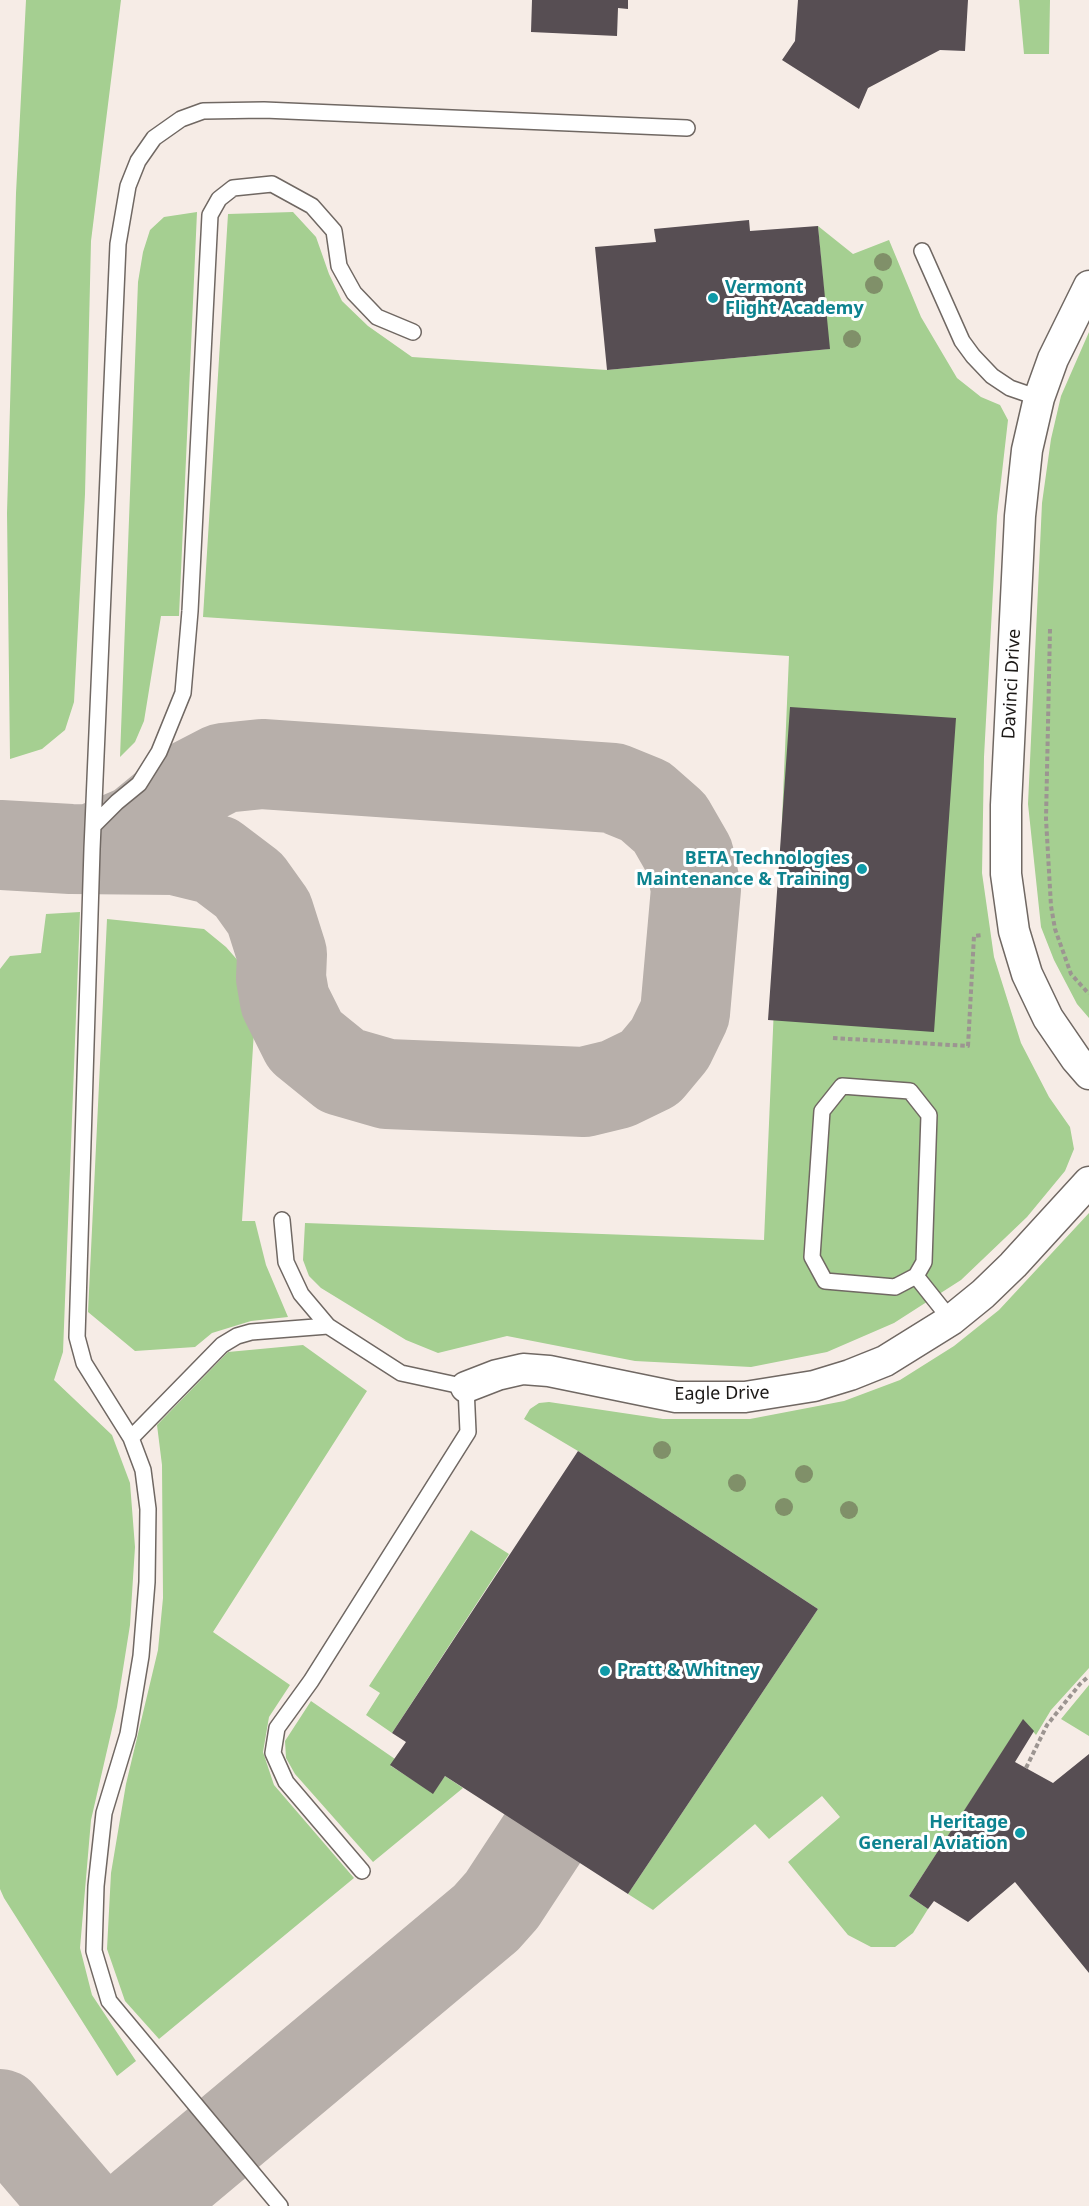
<!DOCTYPE html>
<style>
body{margin:0}
canvas{display:block;background:#f6ece6}
</style>
<canvas width="1089" height="2206"></canvas>
<script>
const ctx = document.querySelector('canvas').getContext('2d');
ctx.lineJoin = 'round';
function paint(path, color) {
  ctx.fillStyle = color;
  ctx.fill(path, 'evenodd');
}
function poly(rows) {
  const path = new Path2D();
  for (const r of rows) {
    path.moveTo(r[0], r[1]);
    for (let i = 2; i < r.length; i += 2) path.lineTo(r[i], r[i + 1]);
  }
  return path;
}
function trace(path, color, width, dash) {
  ctx.strokeStyle = color;
  ctx.lineWidth = width;
  ctx.lineCap = dash ? 'butt' : 'round';
  ctx.setLineDash(dash || []);
  ctx.stroke(path);
}
function label(font, color, halo, rows, align = 'center') {
  ctx.font = font + ' "Noto Sans",sans-serif';
  ctx.lineWidth = 6;
  ctx.setLineDash([]);
  ctx.textBaseline = 'middle';
  ctx.strokeStyle = halo;
  ctx.fillStyle = color;
  for (const [text, x, y, turn = 0] of rows) {
    ctx.save();
    ctx.translate(x, y);
    ctx.rotate((+turn || 0) * Math.PI / 180);
    ctx.textAlign = isNaN(turn) ? turn : align;
    if (halo) ctx.strokeText(text, 0, 0);
    ctx.fillText(text, 0, 0);
    ctx.restore();
  }
}
paint(poly([
 [26,0,121,0,91,241,85,494,74,702,65,730,42,749,10,759,7,513,16,193],
 [1019,0,1050,0,1049,54,1024,54],
 [197,212,179,616,161,616,144,721,135,742,120,757,138,282,143,252,150,230,164,217],
 [293,212,316,237,329,274,342,301,368,326,412,357,607,370,829,349,818,226,853,254,889,240,921,317,957,378,981,397,1000,405,1008,420,997,516,984,757,982,873,994,957,1021,1043,1049,1097,1070,1127,1074,1149,1065,1171,1027,1217,961,1280,894,1323,827,1352,751,1367,635,1361,507,1336,438,1353,406,1340,321,1288,309,1276,303,1260,305,1223,764,1240,789,656,203,617,228,214],
 [1089,332,1089,1018,1077,1004,1054,960,1041,927,1028,804,1042,503,1051,439,1061,396],
 [80,912,63,1352,54,1380,112,1435,130,1483,135,1547,130,1625,117,1707,91,1820,80,1948,92,1995,136,2061,117,2076,4,1898,0,1889,0,969,10,956,41,953,46,914],
 [107,919,204,929,226,947,240,963,252,988,255,1015,242,1221,255,1221,266,1265,288,1317,251,1321,212,1333,195,1347,135,1351,88,1312],
 [1089,1213,1089,1668,1051,1710,1036,1735,1023,1720,909,1896,928,1909,913,1933,895,1947,871,1947,848,1935,788,1862,840,1817,822,1796,769,1839,755,1824,653,1910,628,1894,818,1609,578,1451,524,1419,530,1409,539,1403,549,1402,663,1419,750,1419,844,1401,900,1380,954,1346,999,1310],
 [303,1345,367,1391,213,1632,290,1685,269,1717,263,1752,274,1785,354,1878,159,2039,125,2001,107,1949,111,1873,126,1784,158,1650,163,1598,162,1465,157,1425,228,1352],
 [471,1530,509,1554,392,1733,366,1715,380,1693,369,1686],
 [1089,1685,1089,1736,1061,1719],
 [311,1701,395,1759,391,1766,433,1793,445,1776,463,1788,373,1862,295,1774,286,1758,285,1741]
]), '#a5cf91');
trace(poly([
 [0,845,71,849,175,850,216,860,249,885,269,913,282,954,281,978,285,1001,305,1041,342,1071,387,1084,584,1092,617,1084,650,1068,670,1044,685,1013,696,889,689,856,670,823,645,801,613,788,262,764,223,768,194,783,138,829,92,849],
 [0,2114,79,2206],
 [142,2206,486,1918,502,1900,542,1839]
]), '#b7afaa', 90);
paint(poly([
 [532,0,628,0,628,9,618,8,617,36,531,32],
 [798,0,968,0,965,51,940,50,868,88,859,109,782,60,795,41],
 [749,220,750,231,818,226,830,349,607,370,595,247,656,242,654,229],
 [790,707,956,718,934,1032,768,1020],
 [578,1451,818,1609,628,1894,445,1776,433,1794,390,1765,406,1742,392,1733],
 [1023,1719,1034,1731,1015,1762,1053,1783,1089,1754,1089,1973,1015,1882,968,1922,934,1901,928,1909,909,1896]
]), '#574e53');
const lane = poly([
 [922,251,962,341,973,356,992,376,1010,388,1039,398],
 [94,825,117,802,139,784,159,752,183,693,190,611,210,215,219,199,233,188,272,184,312,206,334,231,339,266,354,293,377,317,413,332],
 [282,1220,286,1262,301,1294,328,1326,401,1373,466,1387,468,1432,311,1681,277,1728,273,1753,286,1782,362,1871],
 [916,1276,895,1287,825,1281,812,1257,822,1111,842,1086,910,1091,929,1115,924,1262,916,1276,951,1320],
 [131,1438,222,1345,237,1336,251,1332,328,1326],
 [280,2206,109,2001,94,1951,96,1886,104,1813,128,1734,141,1656,147,1582,148,1509,143,1470,131,1438,84,1363,77,1337,92,849,118,244,128,186,138,161,154,138,181,119,203,111,264,110,687,128]
]);
const street = poly([
 [1089,286,1053,359,1039,398,1027,450,1020,516,1006,805,1006,874,1014,931,1027,974,1048,1018,1076,1059,1089,1074],
 [466,1387,497,1375,523,1369,549,1371,676,1397,745,1397,814,1386,850,1375,885,1361,951,1320,983,1294,1013,1265,1089,1182]
]);
trace(lane, '#706863', 18);
trace(street, '#706863', 33);
trace(poly([
 [1050,629,1046,819,1051,906,1055,929,1071,974,1089,994],
 [833,1038,968,1046,974,936,983,935],
 [1026,1768,1047,1725,1080,1684,1089,1676]
]), '#9c9591', 4, [4.5, 3]);
trace(lane, '#fff', 15);
trace(street, '#fff', 30);
ctx.fillStyle = '#809069';
for (const [x, y] of [
 [883,262],
 [874,285],
 [852,339],
 [662,1450],
 [804,1474],
 [737,1483],
 [784,1507],
 [849,1510]
]) {
  ctx.beginPath();
  ctx.arc(x, y, 9, 0, 2 * Math.PI);
  ctx.fill();
}
for (const [x, y, r, color] of [
 [713,298,6,"#0f9aa8"],
 [862,869,6,"#0f9aa8"],
 [605,1671,6,"#0f9aa8"],
 [1020,1833,6,"#0f9aa8"]
]) {
  const dot = new Path2D();
  dot.arc(x, y, r, 0, 2 * Math.PI);
  ctx.fillStyle = color;
  ctx.fill(dot);
  trace(dot, '#fff', 2);
}
label('bold 18px', '#0d838f', '#fff', [
 ["Vermont",725,288],
 ["Flight Academy",725,309],
 ["BETA Technologies",850,859,"right"],
 ["Maintenance & Training",850,880,"right"],
 ["Pratt & Whitney",617,1671],
 ["Heritage",1008,1823,"right"],
 ["General Aviation",1008,1844,"right"]
], 'left');
label('18px', '#1b1816', '#fff', [
 ["Davinci Drive",1012,684,-87],
 ["Eagle Drive",722,1394,-1]
]);
</script>
